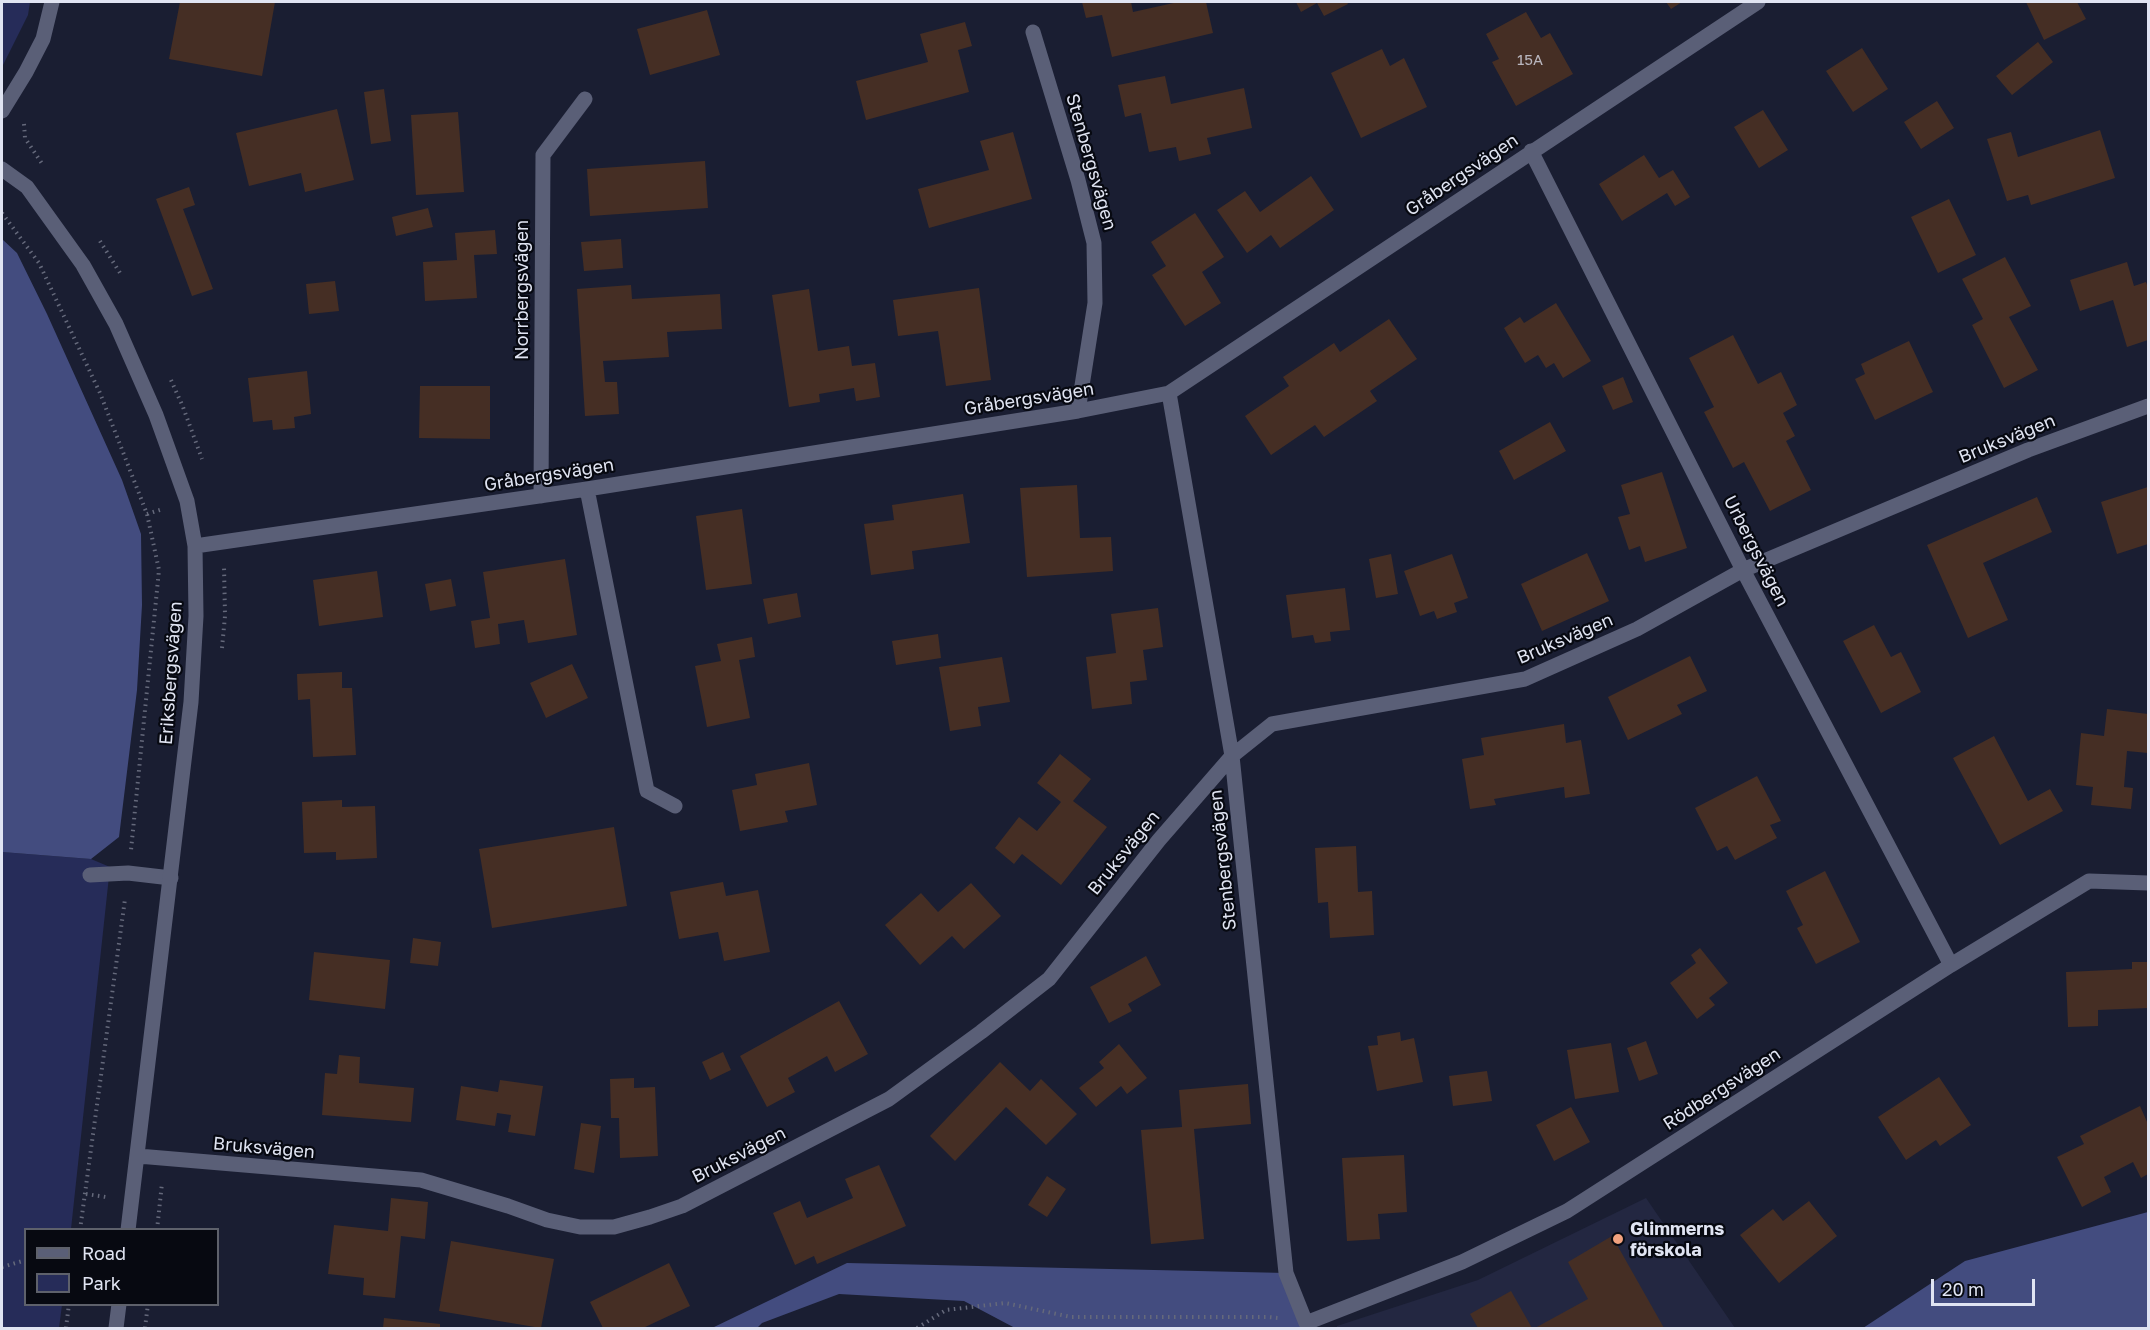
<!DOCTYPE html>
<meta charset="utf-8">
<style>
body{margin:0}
#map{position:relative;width:2150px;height:1330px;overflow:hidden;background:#1a1e32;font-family:"Golos Text",sans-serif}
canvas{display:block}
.frame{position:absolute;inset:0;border:3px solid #e0e4f2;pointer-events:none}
.legend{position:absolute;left:24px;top:1228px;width:195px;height:78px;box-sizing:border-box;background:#070911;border:2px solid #5e616b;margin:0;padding:8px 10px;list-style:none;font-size:18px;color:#e0e4f2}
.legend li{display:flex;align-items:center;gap:12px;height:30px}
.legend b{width:30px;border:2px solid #5e616b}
.scale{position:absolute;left:1931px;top:1279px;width:104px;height:27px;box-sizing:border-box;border:3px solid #e0e4f2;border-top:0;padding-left:8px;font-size:18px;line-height:21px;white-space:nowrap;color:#e0e4f2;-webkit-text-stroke:4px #070911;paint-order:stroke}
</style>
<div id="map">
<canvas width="2150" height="1330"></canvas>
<div class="frame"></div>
<ul class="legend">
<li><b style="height:8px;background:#5a5f77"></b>Road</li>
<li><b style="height:16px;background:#262c59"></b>Park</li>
</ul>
<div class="scale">20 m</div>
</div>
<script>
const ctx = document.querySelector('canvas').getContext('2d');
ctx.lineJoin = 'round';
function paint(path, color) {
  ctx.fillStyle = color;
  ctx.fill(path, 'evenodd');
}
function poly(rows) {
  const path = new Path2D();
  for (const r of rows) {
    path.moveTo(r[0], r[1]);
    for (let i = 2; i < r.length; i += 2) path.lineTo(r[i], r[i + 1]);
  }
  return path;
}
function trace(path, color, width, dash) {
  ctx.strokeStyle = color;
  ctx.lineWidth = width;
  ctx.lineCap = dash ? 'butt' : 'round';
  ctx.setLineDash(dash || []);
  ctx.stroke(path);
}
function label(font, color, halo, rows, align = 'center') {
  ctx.font = font + ' "Golos Text",sans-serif';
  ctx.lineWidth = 4.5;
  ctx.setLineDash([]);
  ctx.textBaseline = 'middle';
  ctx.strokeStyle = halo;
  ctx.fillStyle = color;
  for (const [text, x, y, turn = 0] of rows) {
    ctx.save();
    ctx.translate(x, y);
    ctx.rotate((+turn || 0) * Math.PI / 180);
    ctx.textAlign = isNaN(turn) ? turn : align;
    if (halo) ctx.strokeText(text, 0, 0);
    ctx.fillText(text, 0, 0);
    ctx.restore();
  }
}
paint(poly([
 [1646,1198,1735,1328,1337,1328,1337,1326,1478,1280]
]), '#232741');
paint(poly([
 [2,2,30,2,28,15,2,67],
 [2,852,91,859,110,867,71,1229,26,1230,26,1304,62,1305,59,1328,2,1328]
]), '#262c59');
paint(poly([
 [2,239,17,253,47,314,122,480,141,534,142,605,137,690,119,837,91,859,2,852],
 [2148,1212,2148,1328,1863,1328,1965,1261],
 [847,1263,1286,1273,1302,1328,1015,1328,964,1301,839,1294,762,1323,757,1328,712,1328]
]), '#434c7f');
paint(poly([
 [180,2,275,2,262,76,169,59],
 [1082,2,1131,2,1133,12,1178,2,1206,2,1213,33,1112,57,1102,15,1086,18],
 [1296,2,1347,2,1348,4,1324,16,1317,3,1301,12],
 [1666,2,1682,2,1671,9],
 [2026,2,2077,2,2086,19,2044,40],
 [707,10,720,55,650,75,637,29],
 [1526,12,1541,38,1550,33,1573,74,1516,106,1492,62,1499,59,1486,34],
 [965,22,972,46,958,50,969,92,866,120,856,81,928,62,920,34],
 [2038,42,2053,62,2012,95,1996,76],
 [1862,48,1888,89,1853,112,1826,71],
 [1382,49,1390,66,1404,58,1427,107,1361,138,1331,73],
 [1165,76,1171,104,1244,88,1252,128,1207,138,1211,154,1179,161,1176,147,1149,152,1141,113,1125,117,1118,85],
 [384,89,391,141,371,144,364,92],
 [1937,101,1954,128,1921,149,1904,122],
 [337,109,354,180,305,192,301,173,249,186,236,133],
 [1763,110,1788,150,1759,168,1734,127],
 [458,112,464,192,416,195,411,115],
 [2100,130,2115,178,2031,205,2028,195,2007,201,1987,139,2011,132,2018,157],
 [1013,132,1032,199,929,228,918,189,989,170,980,141],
 [1644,155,1659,178,1673,170,1690,197,1675,206,1667,193,1622,221,1599,184],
 [705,161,708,208,590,216,587,169],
 [1311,176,1334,210,1280,248,1271,235,1247,253,1217,210,1245,191,1260,212],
 [189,187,195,205,183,209,213,289,192,296,156,199],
 [1949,199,1976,255,1938,273,1911,217],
 [428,208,433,227,396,236,392,217],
 [1195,213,1224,257,1202,272,1221,303,1185,326,1152,275,1166,266,1151,242],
 [495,230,497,254,474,255,477,298,425,301,423,262,457,260,455,233],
 [621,239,623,268,584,271,581,242],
 [2005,257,2031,306,2009,317,2038,370,2004,388,1972,325,1983,319,1962,279],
 [2127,262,2134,286,2146,282,2148,288,2148,340,2127,347,2113,300,2080,311,2070,280],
 [335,281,339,311,309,314,306,284],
 [631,285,632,299,720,294,722,329,667,332,669,357,603,361,605,382,617,382,619,414,585,416,577,289],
 [979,288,991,380,946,386,938,331,898,336,893,300],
 [809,289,818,351,849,346,852,366,875,363,880,397,856,401,854,388,819,394,820,402,789,407,772,295],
 [1556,303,1591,361,1563,378,1554,363,1546,368,1538,355,1525,363,1504,328,1520,317,1524,323],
 [1389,319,1417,359,1370,391,1377,401,1324,437,1315,425,1271,455,1245,416,1289,386,1283,377,1334,343,1340,352],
 [1733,335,1758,384,1781,372,1797,405,1783,413,1795,436,1786,441,1811,490,1770,511,1744,462,1733,468,1704,412,1714,407,1689,358],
 [1909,341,1933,392,1875,420,1855,379,1865,374,1861,364],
 [307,371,311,414,294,417,295,428,273,430,272,420,253,422,248,378],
 [1623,377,1633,402,1613,410,1602,386],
 [420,386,490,386,490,439,419,438],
 [1550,422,1566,451,1514,480,1499,451],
 [1662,472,1687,548,1645,562,1640,546,1629,550,1618,517,1630,514,1621,485],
 [1077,485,1080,538,1111,537,1113,571,1027,577,1020,488],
 [2148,487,2148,544,2117,554,2101,502],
 [963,494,970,543,912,551,914,569,871,575,864,524,894,520,892,505],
 [2037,497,2052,532,1983,563,2008,620,1968,638,1927,545],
 [742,509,752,584,706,590,696,516],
 [1587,553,1609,601,1542,631,1521,584],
 [1391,554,1398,594,1376,598,1369,559],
 [1452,554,1468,598,1454,603,1457,612,1437,619,1434,611,1420,616,1404,571],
 [565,559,577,635,528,643,524,620,498,624,500,644,475,648,471,621,490,618,483,572],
 [377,571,383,617,319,626,313,580],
 [451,579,456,606,430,611,425,584],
 [1345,588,1350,630,1330,632,1331,641,1315,643,1313,635,1292,638,1286,595],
 [797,593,801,617,768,624,763,599],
 [1158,608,1163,647,1143,650,1147,680,1130,682,1132,704,1092,709,1086,657,1116,653,1111,614],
 [1874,625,1891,657,1901,652,1921,692,1881,713,1843,641],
 [938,634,941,658,896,665,892,641],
 [752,637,755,657,739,660,750,718,707,727,695,666,721,661,717,644],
 [1690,656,1707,691,1677,705,1682,714,1628,740,1608,697],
 [1002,657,1010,702,978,707,981,726,950,731,939,667],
 [572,664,588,698,546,718,530,683],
 [342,672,342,688,352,688,356,755,313,757,310,699,298,700,297,674],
 [2107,709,2148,714,2148,753,2127,751,2124,787,2133,788,2131,809,2091,805,2093,787,2076,785,2081,733,2104,736],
 [1564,724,1566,743,1581,740,1590,794,1565,798,1564,787,1494,799,1496,805,1470,809,1462,759,1484,755,1481,738],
 [1994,736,2028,801,2050,789,2063,811,2000,845,1953,758],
 [1060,754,1091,779,1073,801,1107,827,1061,885,1022,854,1014,864,995,848,1019,817,1037,831,1061,802,1037,783],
 [809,763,817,805,785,811,788,822,740,831,732,790,757,785,755,774],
 [1757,776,1781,821,1770,825,1777,838,1735,860,1727,846,1717,851,1695,808],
 [342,800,342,807,375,806,377,858,336,860,336,852,304,853,302,802],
 [614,827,627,906,492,928,479,849],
 [1356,846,1358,892,1372,891,1374,935,1330,938,1328,902,1318,903,1315,848],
 [1825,871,1860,942,1816,964,1797,928,1803,925,1786,891],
 [723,882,726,896,758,890,770,952,724,961,718,932,679,939,670,892],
 [971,883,1001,916,964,949,952,936,920,965,885,925,921,893,938,912],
 [413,938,441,942,438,966,410,963],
 [1700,948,1728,983,1709,998,1715,1005,1697,1019,1670,983,1696,963,1691,955],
 [314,952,390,960,385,1009,309,1000],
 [1146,956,1161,985,1128,1004,1132,1011,1109,1023,1090,987],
 [2132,962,2148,962,2148,1008,2098,1010,2098,1026,2068,1027,2066,972,2132,969],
 [839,1001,868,1054,835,1072,827,1056,788,1078,795,1092,767,1107,740,1056],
 [1400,1032,1401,1041,1414,1038,1423,1082,1377,1091,1368,1046,1378,1045,1377,1036],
 [1646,1041,1658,1074,1639,1081,1627,1048],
 [1611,1043,1619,1092,1575,1099,1567,1050],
 [1119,1044,1147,1078,1127,1094,1121,1086,1096,1107,1079,1088,1104,1068,1099,1062],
 [723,1052,731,1070,710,1080,702,1062],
 [339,1055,360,1057,359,1083,414,1088,411,1122,322,1115,325,1073,337,1074],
 [1000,1062,1030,1091,1041,1079,1077,1114,1046,1145,1006,1107,955,1161,930,1136],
 [1487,1071,1492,1101,1453,1106,1449,1076],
 [1939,1077,1971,1125,1940,1146,1936,1140,1906,1160,1878,1117],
 [634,1078,634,1088,655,1087,658,1156,620,1158,619,1118,611,1118,610,1079],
 [500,1080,543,1086,535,1136,508,1132,511,1115,497,1113,495,1126,456,1120,461,1086,498,1092],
 [1248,1084,1251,1124,1194,1129,1204,1239,1151,1244,1141,1130,1182,1127,1179,1090],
 [2140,1106,2148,1124,2148,1174,2141,1178,2133,1162,2104,1177,2111,1192,2082,1207,2057,1157,2084,1144,2080,1136],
 [1571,1107,1590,1142,1554,1161,1536,1125],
 [581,1123,601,1126,594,1173,574,1169],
 [1404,1155,1407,1212,1378,1214,1380,1239,1347,1241,1342,1158],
 [879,1165,906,1226,817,1264,814,1256,795,1265,773,1213,800,1201,807,1218,853,1198,845,1179],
 [1047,1176,1066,1189,1047,1217,1028,1205],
 [391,1198,428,1202,425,1239,401,1236,395,1298,363,1295,364,1278,328,1274,334,1225,388,1231],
 [1809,1201,1837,1236,1779,1283,1740,1235,1773,1209,1783,1221],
 [1612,1236,1664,1328,1535,1328,1588,1299,1568,1262],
 [451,1241,554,1259,541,1328,439,1311],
 [669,1263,690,1306,643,1328,603,1328,590,1302],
 [1511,1291,1532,1328,1478,1328,1470,1314],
 [384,1318,440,1324,440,1328,383,1328]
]), '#452e24');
trace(poly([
 [24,124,25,138,43,165],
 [2,213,39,263,100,393,147,514,159,570,131,850],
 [100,241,120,273],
 [171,380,183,407,202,459],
 [147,514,163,509],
 [222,648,225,616,224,566],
 [86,1194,106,1197],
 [80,1230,125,899],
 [157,1230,162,1183],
 [2,1267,26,1260],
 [66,1328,69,1304],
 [145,1328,148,1304],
 [917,1328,946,1310,1005,1303,1071,1317,1268,1317,1278,1318]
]), '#65697b', 4, [1.5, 4.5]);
trace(poly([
 [90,875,128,873,171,878]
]), '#5a5f77', 15);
trace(poly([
 [1033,32,1078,180,1094,243,1095,303,1078,411],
 [2,111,26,72,43,39,52,2],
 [1531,151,1743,570,1951,965],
 [2,169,27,187,83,265,116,324,156,415,187,501,195,546,196,616,191,702,128,1230],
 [1169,393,1232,756,1286,1273,1306,1323,1462,1262,1567,1211,1951,965,2089,881,2148,883],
 [587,489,647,791,675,806],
 [541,496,543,155,585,99],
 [195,546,587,489,1078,411,1169,393,1758,2],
 [138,1156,421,1180,508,1206,547,1220,580,1227,614,1227,650,1217,682,1206,889,1099,981,1032,1049,979,1159,840,1232,756,1272,724,1525,679,1637,629,1743,570,2028,450,2148,406],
 [116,1328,119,1304]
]), '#5a5f77', 15);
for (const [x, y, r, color] of [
 [1618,1239,6,"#f1a17e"]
]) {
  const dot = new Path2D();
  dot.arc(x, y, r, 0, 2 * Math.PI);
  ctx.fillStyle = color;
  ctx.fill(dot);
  trace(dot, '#070911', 2);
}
label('15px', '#b9b6be', null, [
 ["15A",1530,60]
]);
label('18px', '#e0e4f2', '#070911', [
 ["Stenbergsvägen",1091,162,74],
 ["Gråbergsvägen",1462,175,-34],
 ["Norrbergsvägen",522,290,-90],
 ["Gråbergsvägen",1029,399,-9],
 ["Bruksvägen",2007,439,-22],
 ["Gråbergsvägen",549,475,-9],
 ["Urbergsvägen",1756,551,63],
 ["Bruksvägen",1565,639,-23],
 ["Eriksbergsvägen",171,673,-86],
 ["Bruksvägen",1124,853,-51],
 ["Stenbergsvägen",1223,860,-96],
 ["Rödbergsvägen",1722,1089,-33],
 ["Bruksvägen",264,1148,5],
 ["Bruksvägen",739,1155,-27]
]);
label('bold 18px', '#e0e4f2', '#070911', [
 ["Glimmerns",1630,1229],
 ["förskola",1630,1250]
], 'left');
</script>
